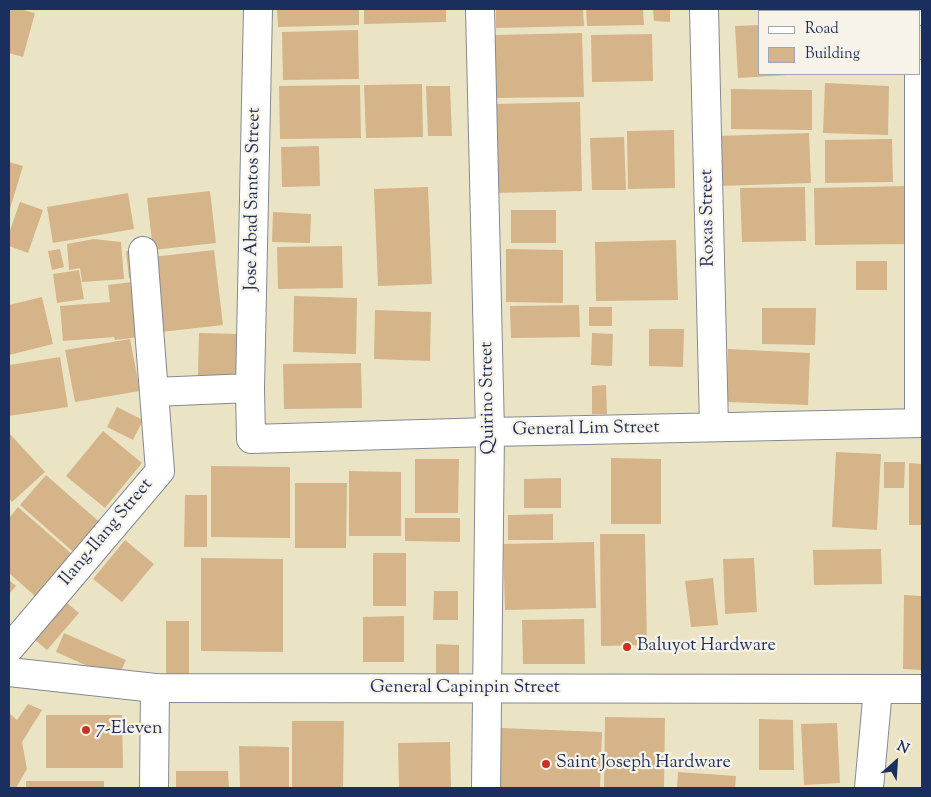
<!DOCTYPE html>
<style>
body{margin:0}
#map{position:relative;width:931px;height:797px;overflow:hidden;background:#ebe4c4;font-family:"Sorts Mill Goudy",serif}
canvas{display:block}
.frame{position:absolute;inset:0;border:10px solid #1b2f5e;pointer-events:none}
.legend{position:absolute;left:758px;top:10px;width:162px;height:65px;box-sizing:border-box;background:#f7f3e8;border:1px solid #9fa5b1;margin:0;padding:6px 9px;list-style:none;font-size:15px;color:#1b2f5e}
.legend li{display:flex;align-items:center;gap:10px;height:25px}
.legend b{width:25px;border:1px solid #9fa5b1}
.north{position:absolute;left:871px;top:737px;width:50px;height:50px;-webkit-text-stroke:4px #f7f3e8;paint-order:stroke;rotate:26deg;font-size:14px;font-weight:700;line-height:20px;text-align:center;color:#1b2f5e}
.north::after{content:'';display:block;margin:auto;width:18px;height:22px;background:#1b2f5e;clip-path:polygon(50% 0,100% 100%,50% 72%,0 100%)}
</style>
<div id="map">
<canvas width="931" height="797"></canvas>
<div class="frame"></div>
<ul class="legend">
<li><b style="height:6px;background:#fff"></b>Road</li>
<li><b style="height:14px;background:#d6b48a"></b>Building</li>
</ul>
<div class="north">N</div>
</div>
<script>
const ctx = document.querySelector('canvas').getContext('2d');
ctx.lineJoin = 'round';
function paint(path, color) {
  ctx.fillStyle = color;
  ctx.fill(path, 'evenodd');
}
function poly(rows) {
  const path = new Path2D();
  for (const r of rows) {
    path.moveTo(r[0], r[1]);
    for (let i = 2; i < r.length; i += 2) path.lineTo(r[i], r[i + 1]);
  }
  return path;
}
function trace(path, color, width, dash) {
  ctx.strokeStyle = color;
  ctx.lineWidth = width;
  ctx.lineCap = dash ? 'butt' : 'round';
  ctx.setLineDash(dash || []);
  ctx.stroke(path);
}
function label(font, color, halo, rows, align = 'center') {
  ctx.font = font + ' "Sorts Mill Goudy",serif';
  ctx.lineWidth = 4.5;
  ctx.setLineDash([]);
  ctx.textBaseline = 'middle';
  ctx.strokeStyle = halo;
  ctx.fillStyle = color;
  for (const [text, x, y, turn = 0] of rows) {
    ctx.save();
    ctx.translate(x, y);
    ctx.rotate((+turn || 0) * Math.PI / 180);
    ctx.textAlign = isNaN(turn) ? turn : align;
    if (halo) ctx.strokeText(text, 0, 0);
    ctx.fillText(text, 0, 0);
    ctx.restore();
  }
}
paint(poly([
 [9,9,19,9,35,13,23,57,9,53],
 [277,9,359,9,359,25,278,27],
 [364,9,446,9,446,22,364,24],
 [496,9,583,9,584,26,496,28],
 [586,9,643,9,644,25,587,26],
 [653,9,670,9,670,22,654,21],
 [760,25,760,74,788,74,788,75,738,78,735,26],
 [358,30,359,79,283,80,282,32],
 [582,33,584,97,493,98,492,35],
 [652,34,653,81,592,82,591,35],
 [825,83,889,86,888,135,823,133],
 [422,84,423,137,366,138,364,85],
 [360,85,361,138,280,139,279,86],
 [426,86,450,86,452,136,428,136],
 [731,89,812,90,812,130,731,129],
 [580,102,582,191,495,193,493,104],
 [674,130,675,188,628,189,627,131],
 [809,133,811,183,719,186,717,136],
 [624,137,626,190,592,190,590,138],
 [892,139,893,182,825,183,825,140],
 [319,146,320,186,282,187,281,147],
 [9,162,23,166,9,212],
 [906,186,907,244,815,245,814,188],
 [428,187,432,284,378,286,374,189],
 [805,187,806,241,742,242,740,188],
 [210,191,216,243,153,250,147,198],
 [128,193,134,229,53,243,47,207],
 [20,202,43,210,28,253,9,246,9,233],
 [511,210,556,210,556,243,511,243],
 [273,212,311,214,310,243,272,242],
 [94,239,121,242,124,279,82,282,80,268,69,270,67,244],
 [676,240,678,300,596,301,595,242],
 [342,246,343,288,278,289,277,247],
 [60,249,64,267,52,270,48,251],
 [506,249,563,250,563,303,506,302],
 [137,250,139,277,129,278,126,251],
 [214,250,223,325,161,332,152,257],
 [856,261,887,261,887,290,856,290],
 [79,270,84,299,57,303,53,274],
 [140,281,146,336,115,340,114,337,63,341,60,306,110,302,108,285],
 [294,296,357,298,356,354,293,352],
 [42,297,53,344,9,355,9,305],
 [579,305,580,337,511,338,510,306],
 [589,307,612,307,612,326,589,326],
 [762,308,816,308,815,345,762,344],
 [375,310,431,312,430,361,374,359],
 [649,329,684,329,683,367,649,366],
 [199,333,239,334,238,376,198,375],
 [592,333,613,334,612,366,591,365],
 [130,339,140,391,75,402,65,350],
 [728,349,810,353,808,405,727,402],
 [60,357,68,407,9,416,9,365],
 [361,363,362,408,284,409,283,364],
 [606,385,607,414,592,414,592,386],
 [117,407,143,420,133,440,107,427],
 [103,431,142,463,105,508,66,476],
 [9,433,45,472,12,502,9,498],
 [836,452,881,454,877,530,832,527],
 [611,458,661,459,661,524,611,524],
 [415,459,459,459,458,513,415,513],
 [884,462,905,462,904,488,884,488],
 [909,463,922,464,922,525,909,525],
 [211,466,290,467,290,538,211,537],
 [349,471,401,472,401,536,349,536],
 [46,475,104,526,78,556,20,505],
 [561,478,561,508,524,508,524,479],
 [295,483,347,483,346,548,295,548],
 [185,495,207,495,207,547,184,547],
 [18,507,73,555,36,597,9,573,9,518],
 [553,514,553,540,508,540,508,515],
 [405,518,460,518,460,542,405,541],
 [600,534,645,534,647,645,601,646],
 [125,540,154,564,122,602,93,579],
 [594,542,596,608,505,610,503,544],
 [881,549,882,584,814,585,813,550],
 [373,553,406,553,406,606,373,606],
 [201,558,283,559,283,652,201,651],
 [754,558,757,612,725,614,723,559],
 [713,578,718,625,691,627,685,581],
 [9,580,16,586,9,594],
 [434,591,458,591,458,620,433,620],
 [904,595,922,596,922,670,903,669],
 [67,603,79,613,47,650,35,640],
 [404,616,404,662,363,662,363,617],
 [584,619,585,664,523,664,522,620],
 [166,621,189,621,189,675,166,675],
 [64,633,126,660,117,679,56,652],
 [436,644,459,645,459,680,436,680],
 [28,704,42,710,22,742,27,769,16,788,9,788,9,713,17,720],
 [46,715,122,715,123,768,46,768],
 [605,717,665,718,664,788,604,788],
 [759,719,793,720,794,770,759,770],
 [292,721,344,721,343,788,292,788],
 [837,723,840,783,804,785,801,724],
 [501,728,602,732,600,788,498,788],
 [450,742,451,788,399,788,398,743],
 [239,746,289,747,289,788,240,788],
 [176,771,228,771,229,788,176,788],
 [678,772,736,776,735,788,677,788],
 [26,781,104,781,104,788,26,788]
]), '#d6b48a');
const minor = poly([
 [258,9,250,388,251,439,490,432,922,423],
 [480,9,490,432,486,788],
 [704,9,714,427],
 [920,11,920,9],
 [154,392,250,388],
 [919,423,919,74],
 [9,649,160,471,143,251],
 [154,788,155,688],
 [869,788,878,689]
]);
const tertiary = poly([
 [9,672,155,688,922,689]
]);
trace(minor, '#838a91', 30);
trace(tertiary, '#838a91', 30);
trace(minor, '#fff', 28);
trace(tertiary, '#fff', 28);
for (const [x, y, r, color] of [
 [627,647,5,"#c8321e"],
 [86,730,5,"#c8321e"],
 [546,764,5,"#c8321e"]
]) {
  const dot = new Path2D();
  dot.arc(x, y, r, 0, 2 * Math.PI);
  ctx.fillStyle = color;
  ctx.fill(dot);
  trace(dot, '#f7f3e8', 2);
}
label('18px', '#1b2f5e', '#f7f3e8', [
 ["Jose Abad Santos Street",254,199,-89],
 ["Roxas Street",709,218,-91],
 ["Quirino Street",489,398,-91],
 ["General Lim Street",586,430,-1],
 ["Ilang-Ilang Street",107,533,-50],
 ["General Capinpin Street",465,689]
]);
label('18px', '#1b2f5e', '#f7f3e8', [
 ["Baluyot Hardware",637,647],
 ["7-Eleven",96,730],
 ["Saint Joseph Hardware",556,764]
], 'left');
</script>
